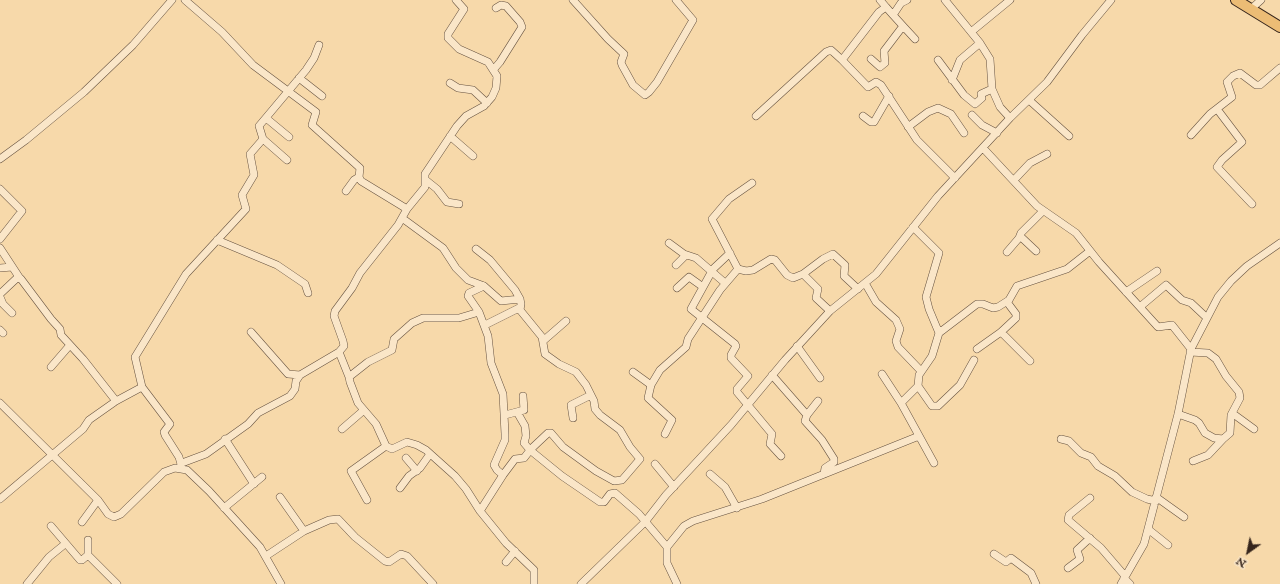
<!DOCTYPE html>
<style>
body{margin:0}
#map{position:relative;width:1280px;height:584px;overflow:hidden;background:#f7d9aa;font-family:"IM FELL English",serif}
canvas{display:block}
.north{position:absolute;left:1228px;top:532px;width:40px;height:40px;-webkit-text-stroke:3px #fae6c8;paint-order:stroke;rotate:213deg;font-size:11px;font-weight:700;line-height:16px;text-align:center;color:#36251c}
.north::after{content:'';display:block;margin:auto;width:14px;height:18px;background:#36251c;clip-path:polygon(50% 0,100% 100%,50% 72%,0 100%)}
</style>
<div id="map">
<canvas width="1280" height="584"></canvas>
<div class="north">N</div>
</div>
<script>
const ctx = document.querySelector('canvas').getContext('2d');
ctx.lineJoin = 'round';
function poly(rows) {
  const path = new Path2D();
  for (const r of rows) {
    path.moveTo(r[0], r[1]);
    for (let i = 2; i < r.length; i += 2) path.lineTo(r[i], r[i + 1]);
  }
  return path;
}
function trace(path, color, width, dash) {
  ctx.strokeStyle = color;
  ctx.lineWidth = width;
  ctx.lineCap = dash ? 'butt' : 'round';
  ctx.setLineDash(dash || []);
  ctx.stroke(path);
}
const minor = poly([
 [573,0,608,39,624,54,621,62,622,65,633,85,645,95,649,92,657,82,693,20,676,0],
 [880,0,886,7],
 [945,0,980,43,990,59,992,89,1000,107,1010,118],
 [1251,9,1261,0],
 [903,26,915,39],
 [971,32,1010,0],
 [871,59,880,67,885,63,884,51,903,26,893,15],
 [842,60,868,87,876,82,881,85,917,140,955,178],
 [938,60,964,95,975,104,982,98,981,94,992,89],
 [494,69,500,62,522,27,520,22,506,6,501,5,496,8],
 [299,78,322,96],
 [952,80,960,60,980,43],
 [450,83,458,88,473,90,487,103],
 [1029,100,1069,136],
 [1217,109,1242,142,1222,160,1217,167,1252,204],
 [972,115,982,125,997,133],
 [756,116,826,52,831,50,842,60,879,12,886,7,893,15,901,3,907,0],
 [863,116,871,122,874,122,889,96],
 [266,118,289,137],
 [908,127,928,112,938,108,951,114,964,133],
 [1191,135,1210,114,1232,97,1227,82,1233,76,1240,73,1256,85,1260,85,1280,68],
 [450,136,473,156],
 [263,139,287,160],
 [983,148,1037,206,1076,233,1099,262,1158,327,1172,325,1191,349],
 [0,159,26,140,84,92,133,45,172,0],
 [1014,180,1030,163,1047,154],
 [427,181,437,189,447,202,459,204],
 [752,183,729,199,712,219,738,269,746,271,753,270,771,259,775,260,787,275,793,278,803,274,823,259,833,254,845,265,844,276,858,289],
 [0,189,22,211,0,239],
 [346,191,354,180,359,177],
 [407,209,425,187,425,174,457,126,466,116,484,106,492,97,496,88,497,76,488,62,459,49,448,38,448,34,464,9,456,0],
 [402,218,443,248,456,268,468,280,484,286,469,293,468,296,479,312,488,336,491,363,503,394,505,434,505,440,494,465,497,470,503,475,480,511],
 [913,227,939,253,926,297,929,309,939,333,932,356,919,375,918,386,901,403,934,463],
 [1020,236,1036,251],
 [217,240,277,265,305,284,308,293],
 [669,243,684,254,696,258,725,283],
 [0,248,19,277],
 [476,249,490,260,515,290,520,299],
 [1007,252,1019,238,1021,233,1043,211],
 [730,253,713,269,691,309,735,344,736,346,731,355,731,358,748,376,737,389,737,392,772,434,770,444,781,456],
 [676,265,686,255],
 [0,268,12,267],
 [803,274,818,289,816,298,830,311],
 [865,283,876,302,896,320,900,329,896,341,898,347,921,371],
 [484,286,501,301,520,299,521,304,520,310,542,337,545,354,559,364,576,372,586,385,594,401,595,409,600,415,620,430,630,447,640,459,622,480,614,481,596,471,563,447,551,433,548,433,531,449,524,458,515,459,503,475],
 [677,288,689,277,703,287],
 [1126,292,1157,271],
 [0,294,17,278,21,279,51,319,60,329,61,335,83,359,116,401],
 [0,297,3,304,12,313],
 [1141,306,1166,285,1182,300,1191,303,1207,318],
 [479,312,459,318,423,318,412,323,394,339,392,350,368,362,349,377,350,382,358,403,376,424,386,446,392,449,407,442,417,445,426,450,455,476,466,489,480,511,506,543,534,570,534,584],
 [485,325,519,308],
 [0,330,3,333],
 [251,332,288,374,300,375],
 [1001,332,1030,361],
 [939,333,977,304,983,304,993,308,998,307,1009,300,1017,286,1067,269,1090,251],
 [543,341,566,321],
 [797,346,820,378],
 [977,349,1001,332,1016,318,1016,314,1007,302],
 [339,352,349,377],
 [51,367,70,345],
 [633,372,651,385],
 [882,374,901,403],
 [772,375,807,415],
 [918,386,932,406,938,406,960,385,974,360],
 [818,401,807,415,805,421,822,440,834,459,834,462,825,468,824,474],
 [0,403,98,500,108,514,114,517,121,514,164,472,175,468,187,470,209,491,260,547,281,584],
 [517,412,525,426,526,436,524,443,530,450,562,476,600,502,604,502,610,494,615,493,639,514,667,547,667,563,677,584],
 [1232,413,1254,429],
 [1178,414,1195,420,1199,423,1205,433,1214,438,1223,439,1230,433,1231,415,1240,398,1239,392,1226,376,1216,359,1208,353,1190,352],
 [505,415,524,410,523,396],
 [573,418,571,405,591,395],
 [342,429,364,410],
 [665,434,672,420,648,398,651,385,660,370,686,347,688,339,720,290,738,269],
 [225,439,254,484],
 [1061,439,1069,441,1081,453,1091,457,1098,466,1115,476,1132,492,1147,499,1156,501],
 [406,458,417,471],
 [1193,461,1208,455,1223,439],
 [182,463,206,454,248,424,258,413,290,396,295,389,296,381,300,375,339,352,344,346,343,341,334,316,335,311,352,288,360,273,398,225,407,209,361,181,359,177,360,168,312,125,316,112,253,65,222,32,185,0],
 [655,464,674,487],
 [182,468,179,457,165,435,164,432,170,424,142,387,135,357,186,274,246,209,242,195,254,175,250,154,263,139,259,126,306,70,314,58,319,45],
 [710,474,725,487,737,508],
 [400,488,409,476,420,468,430,454],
 [1156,497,1184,517],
 [1090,498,1069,515,1068,520,1101,548,1125,576],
 [0,499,83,429,89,420,116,401,142,387],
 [367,500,351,471,386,446],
 [224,508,262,477],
 [82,522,98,500],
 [51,526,80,560,82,560,88,555],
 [1148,529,1168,545],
 [304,531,329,520,338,519,355,537,385,561,389,562,401,554,407,556,433,584],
 [88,540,88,555,117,584],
 [667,547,684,526,693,521,762,499,919,436],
 [994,554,1006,562,1011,558,1031,573,1036,584],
 [266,556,304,531,280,497],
 [506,562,515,551],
 [1068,568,1080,559,1077,550,1090,538],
 [1124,578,1130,584],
 [27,584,49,557,65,544],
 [581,584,645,522,666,495,731,425,785,360,830,311,876,274,938,196,1010,118,1047,82,1082,35,1111,0],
 [1121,584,1144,544,1178,414,1191,349,1218,297,1231,281,1247,266,1280,243]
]);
const highway = poly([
 [1236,0,1280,27]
]);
trace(minor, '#665240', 8);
trace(highway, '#36251c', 12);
trace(minor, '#fae6c8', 7);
trace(highway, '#ecbc75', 10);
</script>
